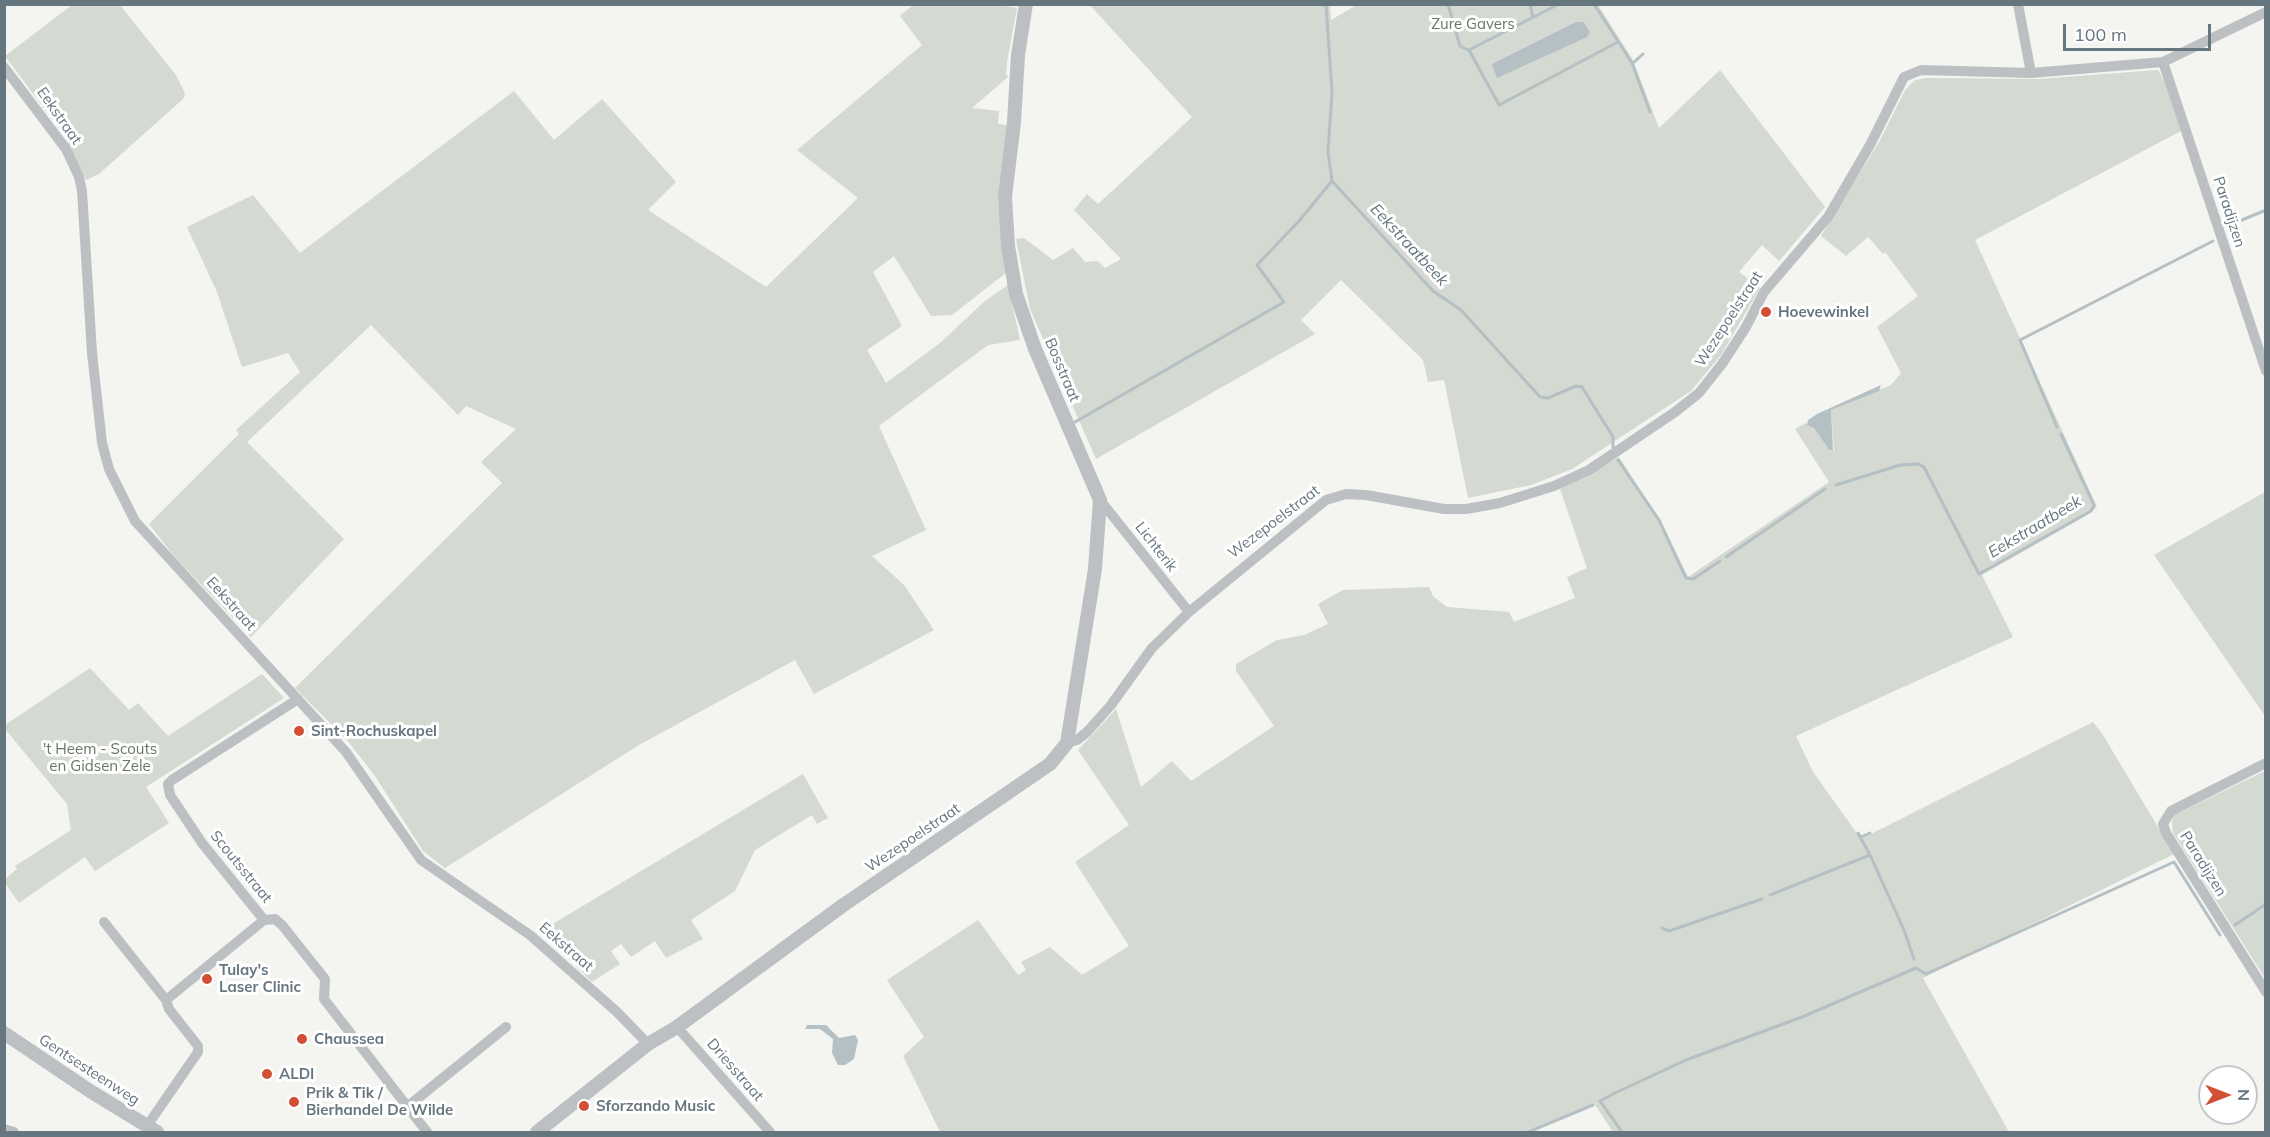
<!DOCTYPE html>
<style>
body{margin:0}
#map{position:relative;width:2270px;height:1137px;overflow:hidden;background:#f4f4f1;font-family:Mulish,sans-serif}
canvas{display:block}
.frame{position:absolute;inset:0;border:6px solid #66767f;pointer-events:none}
.north{position:absolute;left:2198px;top:1065px;width:60px;height:60px;box-sizing:border-box;background:#fff;border:2px solid #c2c8cc;border-radius:50%;rotate:90deg;font-size:16px;font-weight:700;line-height:24px;text-align:center;color:#66767f}
.north::after{content:'';display:block;margin:auto;width:21px;height:27px;background:#d24e34;clip-path:polygon(50% 0,100% 100%,50% 72%,0 100%)}
.scale{position:absolute;left:2063px;top:24px;width:148px;height:27px;box-sizing:border-box;border:3px solid #66767f;border-top:0;padding-left:8px;font-size:18px;line-height:21px;white-space:nowrap;color:#66767f;-webkit-text-stroke:4px #fff;paint-order:stroke}
</style>
<div id="map">
<canvas width="2270" height="1137"></canvas>
<div class="frame"></div>
<div class="north">N</div>
<div class="scale">100 m</div>
</div>
<script>
const ctx = document.querySelector('canvas').getContext('2d');
ctx.lineJoin = 'round';
function paint(path, color) {
  ctx.fillStyle = color;
  ctx.fill(path, 'evenodd');
}
function poly(rows) {
  const path = new Path2D();
  for (const r of rows) {
    path.moveTo(r[0], r[1]);
    for (let i = 2; i < r.length; i += 2) path.lineTo(r[i], r[i + 1]);
  }
  return path;
}
function trace(path, color, width, dash) {
  ctx.strokeStyle = color;
  ctx.lineWidth = width;
  ctx.lineCap = dash ? 'butt' : 'round';
  ctx.setLineDash(dash || []);
  ctx.stroke(path);
}
function label(font, color, halo, rows, align = 'center') {
  ctx.font = font + ' Mulish,sans-serif';
  ctx.lineWidth = 6;
  ctx.setLineDash([]);
  ctx.textBaseline = 'middle';
  ctx.strokeStyle = halo;
  ctx.fillStyle = color;
  for (const [text, x, y, turn = 0] of rows) {
    ctx.save();
    ctx.translate(x, y);
    ctx.rotate((+turn || 0) * Math.PI / 180);
    ctx.textAlign = isNaN(turn) ? turn : align;
    if (halo) ctx.strokeText(text, 0, 0);
    ctx.fillText(text, 0, 0);
    ctx.restore();
  }
}
paint(poly([
 [996,4,1017,8,1007,62,1006,75,1009,76,972,108,999,111,998,124,1007,125,998,202,1006,273,952,315,931,316,894,256,873,272,902,326,867,350,886,383,940,343,985,301,1008,285,1020,340,988,345,879,426,926,530,872,556,904,585,934,630,814,694,795,660,639,745,445,868,423,851,375,776,347,740,295,688,502,483,481,462,516,429,466,406,458,415,371,325,247,442,344,539,251,637,174,556,149,524,239,434,236,430,300,372,288,353,242,367,217,292,187,227,253,195,300,253,514,91,554,140,602,99,676,182,648,210,766,287,858,198,797,150,922,45,900,16,913,5],
 [1089,4,1330,5,1331,20,1357,5,1598,5,1633,60,1659,128,1720,70,1825,207,1779,261,1762,245,1739,272,1760,288,1721,355,1691,391,1572,469,1531,485,1468,498,1444,380,1428,382,1423,360,1341,280,1301,320,1315,334,1096,459,1030,309,1016,239,1024,238,1053,260,1073,248,1085,262,1098,261,1105,268,1121,259,1074,210,1087,194,1098,204,1192,117],
 [72,5,120,5,176,75,185,93,183,99,99,174,86,180,64,135,5,56],
 [2158,70,2166,85,2181,131,1975,240,2097,507,2087,515,1982,575,2013,637,1796,736,1813,772,1861,839,2093,722,2103,735,2174,854,1923,978,2009,1132,1613,1132,1594,1103,1524,1132,940,1132,903,1056,924,1037,887,980,978,920,1018,975,1026,970,1021,962,1050,947,1082,975,1129,946,1075,862,1129,825,1078,750,1116,709,1141,787,1172,761,1191,781,1274,726,1236,671,1236,664,1277,640,1304,635,1328,624,1318,604,1343,590,1429,587,1433,596,1447,607,1509,612,1514,622,1575,598,1567,577,1587,568,1560,489,1619,457,1660,520,1688,577,1829,482,1795,429,1806,423,1814,428,1829,450,1834,450,1831,410,1891,385,1901,373,1877,327,1918,296,1885,252,1883,254,1868,237,1846,256,1821,236,1879,142,1905,90,1915,80,1927,78,2038,79],
 [2265,492,2265,716,2154,555],
 [90,668,129,710,138,703,168,736,262,674,284,698,146,787,169,823,95,871,85,857,19,903,5,883,5,879,17,869,15,866,71,830,67,804,5,729,5,725],
 [2265,771,2265,978,2173,833,2172,821,2174,815],
 [803,774,828,818,817,824,812,815,755,850,735,891,691,920,703,939,666,958,655,941,631,957,621,944,611,951,620,964,592,982,541,931]
]), '#d4d9d1');
paint(poly([
 [1576,22,1583,22,1590,32,1587,37,1497,78,1492,64],
 [1881,385,1879,391,1831,410,1833,450,1829,450,1814,428,1807,425,1808,420,1817,414],
 [807,1025,826,1025,839,1038,855,1035,858,1040,854,1059,845,1065,838,1065,832,1053,833,1039,820,1029,805,1029]
]), '#b4c0c3');
trace(poly([
 [1326,4,1332,92,1328,152,1332,181,1433,291,1461,310,1540,397,1548,398,1576,386,1582,387,1613,437,1613,447],
 [1448,4,1460,46,1468,50],
 [1530,4,1533,17],
 [1559,4,1469,50,1499,105,1618,42],
 [1594,4,1632,63,1650,112],
 [1633,63,1643,54],
 [2230,225,2266,210],
 [1075,422,1284,302,1257,265,1299,221,1332,181],
 [2057,427,2020,340,2213,241],
 [1618,460,1659,520,1686,578,1693,579,1720,561],
 [1836,485,1900,465,1918,464,1924,467,1979,574,2091,511,2094,505,2061,434],
 [1726,557,1825,489],
 [1858,833,1870,855],
 [1861,837,1870,833],
 [1770,895,1870,855,1904,930,1914,959],
 [2235,925,2266,904],
 [1662,928,1669,931,1762,899],
 [1528,1132,1593,1105],
 [1622,1132,1600,1101,1615,1093,1686,1060,1802,1017,1916,968,1926,974,2174,862,2220,935]
]), '#b4c0c3', 3);
trace(poly([
 [2018,4,2031,73],
 [2163,62,2266,371],
 [4,67,66,149,79,177,82,191,92,353,102,443,109,469,135,521,346,752,421,860,530,935,617,1012,648,1044],
 [1100,500,1189,612],
 [298,699,172,780,168,784,170,795,202,843,264,920,275,919,282,925,325,979,324,999,427,1132],
 [1067,743,1077,740,1087,732,1111,705,1152,648,1189,612,1326,500,1346,494,1366,495,1444,509,1466,509,1500,503,1554,486,1589,470,1675,412,1699,393,1722,364,1746,327,1764,292,1828,217,1870,145,1904,77,1921,70,2031,73,2163,62,2266,12],
 [2266,763,2171,811,2163,824,2166,833,2266,992],
 [104,922,166,1000],
 [677,1027,770,1132],
 [407,1107,506,1027],
 [147,1126,198,1052,198,1046,169,1009,166,1000,264,920],
 [4,1129,14,1132]
]), '#bcc0c3', 10);
trace(poly([
 [4,1033,90,1091,157,1132],
 [537,1132,648,1044,677,1027,842,906,1050,764,1067,743,1095,569,1100,500,1035,349,1016,294,1008,246,1005,197,1014,122,1018,55,1026,4]
]), '#bcc0c3', 14);
for (const [x, y, r, color] of [
 [1766,312,6,"#d24e34"],
 [299,731,6,"#d24e34"],
 [207,979,6,"#d24e34"],
 [302,1039,6,"#d24e34"],
 [267,1074,6,"#d24e34"],
 [294,1102,6,"#d24e34"],
 [584,1106,6,"#d24e34"]
]) {
  const dot = new Path2D();
  dot.arc(x, y, r, 0, 2 * Math.PI);
  ctx.fillStyle = color;
  ctx.fill(dot);
  trace(dot, '#fff', 2);
}
label('15px', '#697764', '#fff', [
 ["Zure Gavers",1473,24],
 ["'t Heem - Scouts",100,749],
 ["en Gidsen Zele",100,766]
]);
label('15px', '#66767f', '#fff', [
 ["Eekstraat",59,116,55],
 ["Paradijzen",2229,212,72],
 ["Wezepoelstraat",1729,319,-57],
 ["Bosstraat",1062,370,67],
 ["Wezepoelstraat",1274,522,-37],
 ["Lichterik",1156,547,52],
 ["Eekstraat",231,604,48],
 ["Wezepoelstraat",913,838,-34],
 ["Paradijzen",2203,864,58],
 ["Scoutsstraat",241,867,51],
 ["Eekstraat",566,947,41],
 ["Gentsesteenweg",89,1070,33],
 ["Driesstraat",735,1070,49]
]);
label('bold 15px', '#66767f', '#fff', [
 ["Hoevewinkel",1778,312],
 ["Sint-Rochuskapel",311,731],
 ["Tulay's",219,970],
 ["Laser Clinic",219,987],
 ["Chaussea",314,1039],
 ["ALDI",279,1074],
 ["Prik & Tik /",306,1093],
 ["Bierhandel De Wilde",306,1110],
 ["Sforzando Music",596,1106]
], 'left');
label('italic 16px', '#62777c', '#fff', [
 ["Eekstraatbeek",1409,245,47],
 ["Eekstraatbeek",2035,527,-31]
]);
</script>
